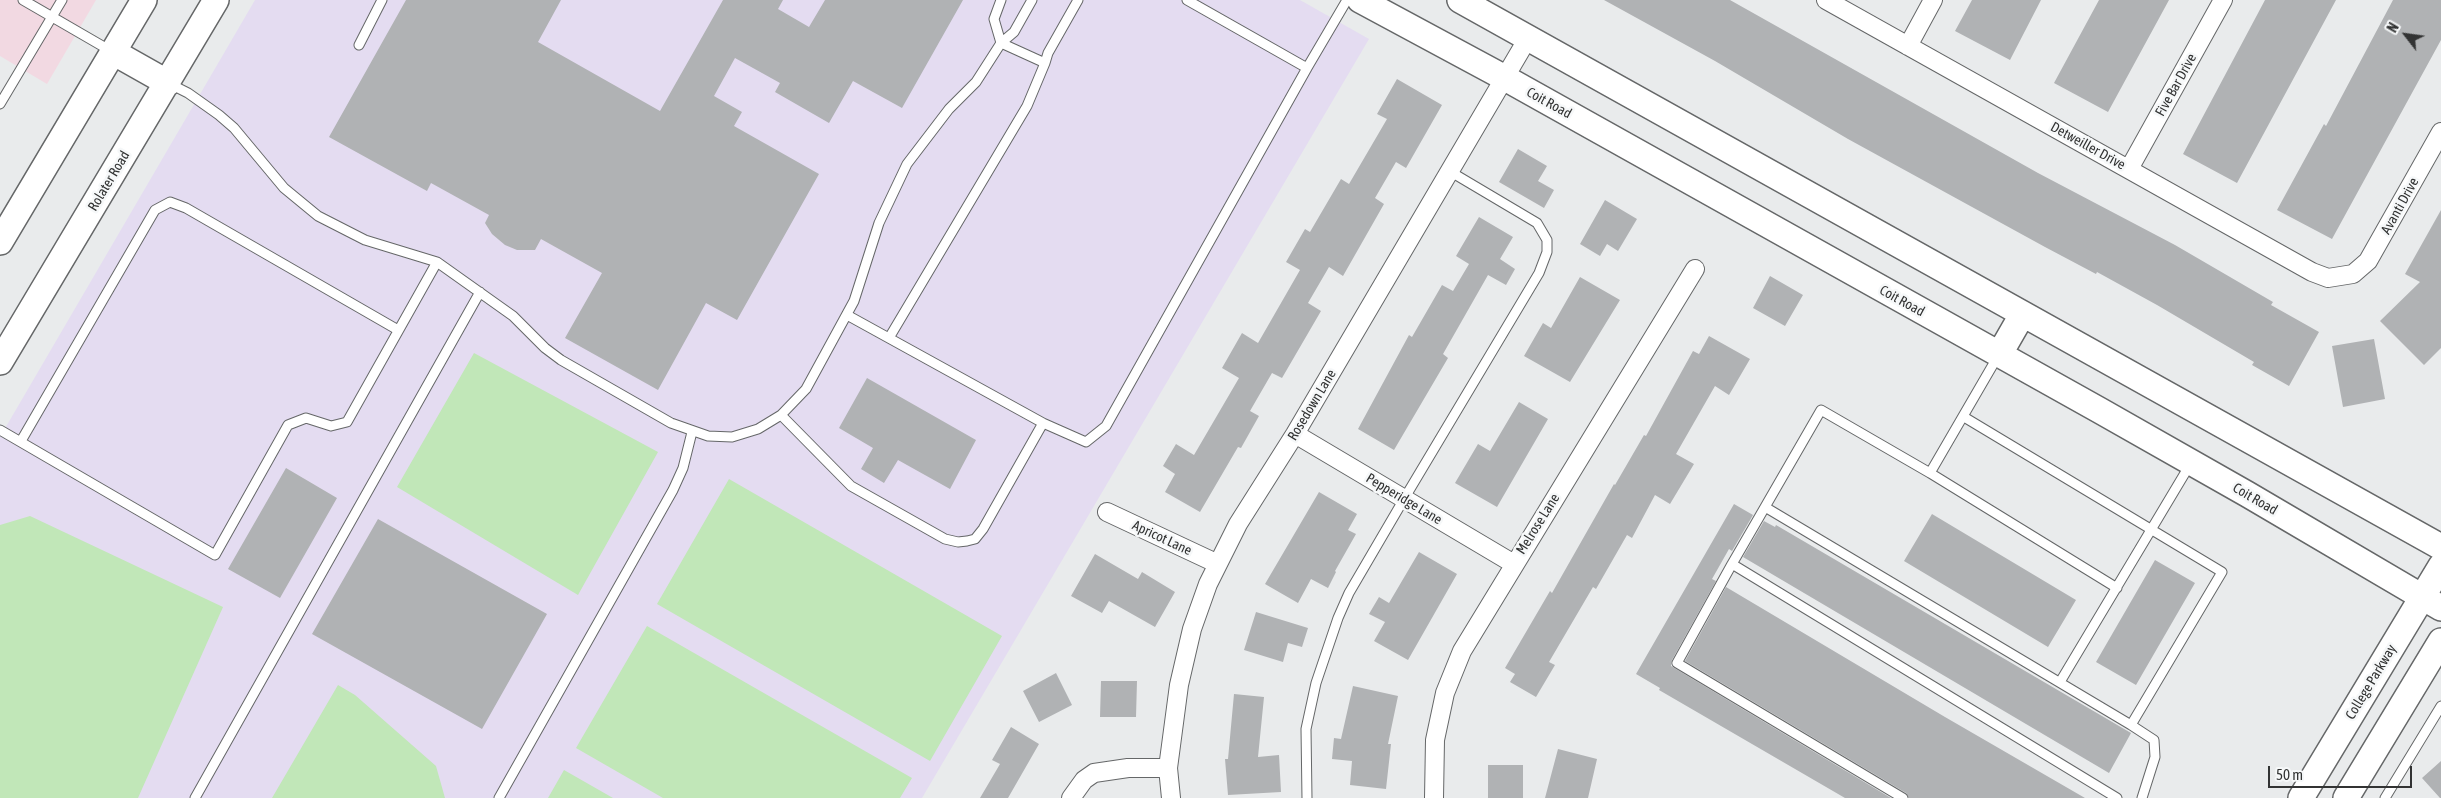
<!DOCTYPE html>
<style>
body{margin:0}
#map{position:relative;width:2441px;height:798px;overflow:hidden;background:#e9ebec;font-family:"Asap Condensed",sans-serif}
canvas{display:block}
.north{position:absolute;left:2381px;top:10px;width:50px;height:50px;-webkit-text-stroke:4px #f6f8f9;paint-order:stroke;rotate:300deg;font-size:14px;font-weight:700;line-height:20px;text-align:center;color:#323333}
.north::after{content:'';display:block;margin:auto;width:18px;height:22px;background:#323333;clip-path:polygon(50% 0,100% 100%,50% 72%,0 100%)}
.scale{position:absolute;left:2268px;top:766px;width:144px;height:22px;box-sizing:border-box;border:2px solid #323333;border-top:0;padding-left:6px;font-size:15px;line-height:18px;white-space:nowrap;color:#323333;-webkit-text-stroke:4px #f6f8f9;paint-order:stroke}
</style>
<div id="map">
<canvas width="2441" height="798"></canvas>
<div class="north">N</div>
<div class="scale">50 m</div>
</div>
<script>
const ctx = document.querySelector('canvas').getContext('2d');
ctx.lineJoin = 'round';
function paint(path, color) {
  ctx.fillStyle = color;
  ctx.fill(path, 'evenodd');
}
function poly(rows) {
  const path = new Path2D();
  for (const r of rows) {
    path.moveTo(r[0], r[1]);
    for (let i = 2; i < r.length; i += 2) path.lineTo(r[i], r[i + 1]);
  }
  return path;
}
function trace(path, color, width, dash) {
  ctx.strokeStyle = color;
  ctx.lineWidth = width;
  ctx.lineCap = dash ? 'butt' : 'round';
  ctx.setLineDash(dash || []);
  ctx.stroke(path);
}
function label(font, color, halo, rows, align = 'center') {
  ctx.font = font + ' "Asap Condensed",sans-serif';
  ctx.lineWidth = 5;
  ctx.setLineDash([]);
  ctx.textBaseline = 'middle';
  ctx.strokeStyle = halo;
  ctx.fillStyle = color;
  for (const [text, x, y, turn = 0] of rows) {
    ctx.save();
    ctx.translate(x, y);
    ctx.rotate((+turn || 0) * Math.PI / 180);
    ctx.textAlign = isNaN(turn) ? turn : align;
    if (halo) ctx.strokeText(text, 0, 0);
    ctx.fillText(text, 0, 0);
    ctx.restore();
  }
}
paint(poly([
 [0,0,96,0,47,84,0,56]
]), '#f2d9e2');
paint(poly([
 [255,0,1300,0,1369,39,922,798,0,798,0,437]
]), '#e4dcf1');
paint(poly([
 [474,353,658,452,578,595,397,487],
 [729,479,1002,636,930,761,657,604],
 [30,516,223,607,138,798,0,798,0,525],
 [647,626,912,778,900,798,663,798,576,748],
 [338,685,355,695,436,766,445,798,272,798],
 [564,770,613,798,548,798]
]), '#c1e7b8');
paint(poly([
 [406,0,561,0,538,42,660,111,723,0,783,0,778,9,809,27,825,0,963,0,902,108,853,81,829,123,775,92,780,83,735,58,714,96,742,112,734,126,819,174,737,320,706,303,658,390,565,338,602,273,541,239,535,250,517,250,505,245,492,234,485,223,489,215,431,183,427,191,329,137],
 [1604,0,1730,0,2038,173,2175,245,2273,302,2271,305,2319,332,2289,386,2252,365,2254,362,2157,305,2097,272,2096,274,2045,247,1848,139,1715,61],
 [1972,0,2041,0,2010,60,1955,31],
 [2099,0,2169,0,2108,112,2054,83],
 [2265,0,2336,0,2237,183,2183,154],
 [2393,0,2441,0,2441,40,2332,239,2277,210,2324,124,2326,126],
 [1397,79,1442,105,1406,168,1396,162,1375,198,1384,204,1343,276,1329,267,1308,303,1321,311,1282,378,1272,373,1250,411,1259,416,1241,448,1238,447,1200,512,1165,492,1175,474,1163,466,1176,444,1194,455,1239,378,1222,368,1242,333,1258,343,1300,270,1286,262,1305,229,1310,232,1341,179,1349,184,1387,119,1377,114],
 [1518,149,1547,166,1538,181,1554,190,1544,208,1499,182],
 [1605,200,1637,219,1618,251,1607,244,1600,256,1580,244],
 [2441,210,2441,348,2424,365,2380,321,2420,282,2405,274],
 [1479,217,1513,237,1500,259,1515,269,1506,285,1488,275,1443,354,1448,358,1394,450,1358,429,1409,335,1412,337,1442,285,1453,291,1469,264,1456,256],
 [1770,276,1803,295,1785,326,1753,308],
 [1580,277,1620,300,1570,382,1524,356,1543,323,1551,328],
 [1709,336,1750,359,1729,395,1715,386,1676,454,1694,464,1670,504,1655,495,1632,538,1627,535,1596,589,1593,587,1549,662,1555,665,1536,697,1510,682,1515,674,1505,668,1550,591,1552,593,1614,484,1615,485,1644,435,1646,436,1693,351,1699,354],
 [2374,339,2385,399,2343,407,2332,346],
 [867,378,976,440,950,489,898,460,884,483,861,469,873,448,839,428],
 [1519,402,1548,419,1497,507,1455,483,1478,444,1490,451],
 [286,468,337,498,280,598,228,569],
 [1319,492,1357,514,1348,530,1356,534,1335,571,1336,572,1328,588,1311,579,1298,603,1265,584],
 [1734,504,1753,515,1732,551,1729,549,1712,579,1716,581,1672,660,1671,666,1891,798,1845,798,1659,690,1660,688,1636,674],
 [1932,514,2076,600,2048,647,1904,561],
 [378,519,547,614,482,729,312,634],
 [1764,521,1775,527,1776,525,2131,733,2109,773,1743,557],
 [1419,552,1457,574,1408,660,1374,641,1385,622,1369,614,1379,597,1389,603],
 [1095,554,1138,579,1142,572,1175,592,1155,627,1109,601,1102,613,1071,596],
 [2155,560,2195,583,2136,685,2096,662],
 [1726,587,1945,717,2085,798,1909,798,1906,793,1685,661],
 [1256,612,1308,628,1302,647,1288,643,1283,662,1244,650],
 [1056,673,1072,705,1039,722,1023,691],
 [1101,681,1137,681,1136,717,1100,717],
 [1353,686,1398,696,1388,744,1391,744,1386,789,1350,785,1352,761,1332,759,1334,738,1341,739],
 [1234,694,1264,697,1258,757,1279,755,1281,792,1228,795,1225,759,1228,759],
 [1011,727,1039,744,1008,798,980,798,1000,764,992,760],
 [1558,749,1597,759,1588,798,1545,798],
 [2441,761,2441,798,2440,798,2422,778],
 [1488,765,1523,765,1523,798,1488,798]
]), '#b0b2b4');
const service = poly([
 [23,0,111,51],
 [1187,0,1307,68,1347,0],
 [1001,43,1045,63,1048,53,1078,0],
 [1001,43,994,19,1001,0],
 [359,45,382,0],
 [170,84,188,93,219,115,234,128,284,188,318,216,365,240,437,262,513,316,545,348,561,360,671,423,708,436,732,437,758,429,781,415,806,389,854,301,879,223,907,164,949,109,976,82,1001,43,1014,32,1032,0],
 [0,104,62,0],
 [889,338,1027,106,1045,63],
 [1998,356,1930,473,1821,410,1765,507,2131,725],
 [781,415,851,486,945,539,958,542,967,541,975,539,983,529,1043,423,847,315],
 [1964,417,2222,572,2131,725,2154,740,2155,757,2142,798],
 [1043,423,1086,442,1106,426,1307,68],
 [0,430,215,555,288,425,306,418,331,426,347,422,437,262],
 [21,441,155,210,170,202,186,208,398,330],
 [1930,473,2117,588],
 [1765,507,1732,564,2117,798],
 [1732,564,1677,663,1903,798],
 [2060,682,2191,463],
 [195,798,480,292],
 [499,798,673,490,683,468,692,432],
 [1307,798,1306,729,1316,683,1338,618,1349,593,1404,499,1539,273,1547,252,1547,240,1537,223,1451,172],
 [2385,798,2441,706]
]);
const minor = poly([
 [1826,0,2312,272,2328,278,2353,274,2368,261,2441,132],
 [1908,46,1933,0],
 [2129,169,2223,0],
 [1295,434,1514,564],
 [1107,512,1218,564],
 [1071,798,1084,780,1094,773,1128,768,1168,768],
 [1171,798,1168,768,1179,685,1192,629,1208,584,1238,524,1295,434,1528,38],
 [1434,798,1435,740,1445,693,1462,651,1695,269]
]);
const secondary = poly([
 [1360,0,1505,78,2099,410,2247,494,2441,608],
 [1460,0,2441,547],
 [113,52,168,83],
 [0,242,144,0],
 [1999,355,2022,315],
 [0,362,216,0],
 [2301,798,2441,566],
 [2346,798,2441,641]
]);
trace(service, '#656768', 11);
trace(minor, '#656768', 20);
trace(secondary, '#656768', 28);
trace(service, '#fff', 9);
trace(minor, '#fff', 18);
trace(secondary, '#fff', 25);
label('14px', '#323333', '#f6f8f9', [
 ["Five Bar Drive",2176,85,-61],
 ["Coit Road",1549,103,29],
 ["Detweiller Drive",2088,146,29],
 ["Rolater Road",109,181,-59],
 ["Avanti Drive",2400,206,-61],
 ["Coit Road",1902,301,29],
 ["Rosedown Lane",1312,405,-59],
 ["Pepperidge Lane",1404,499,31],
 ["Coit Road",2255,499,30],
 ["Melrose Lane",1538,524,-58],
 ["Apricot Lane",1162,538,25],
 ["College Parkway",2371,682,-59]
]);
</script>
